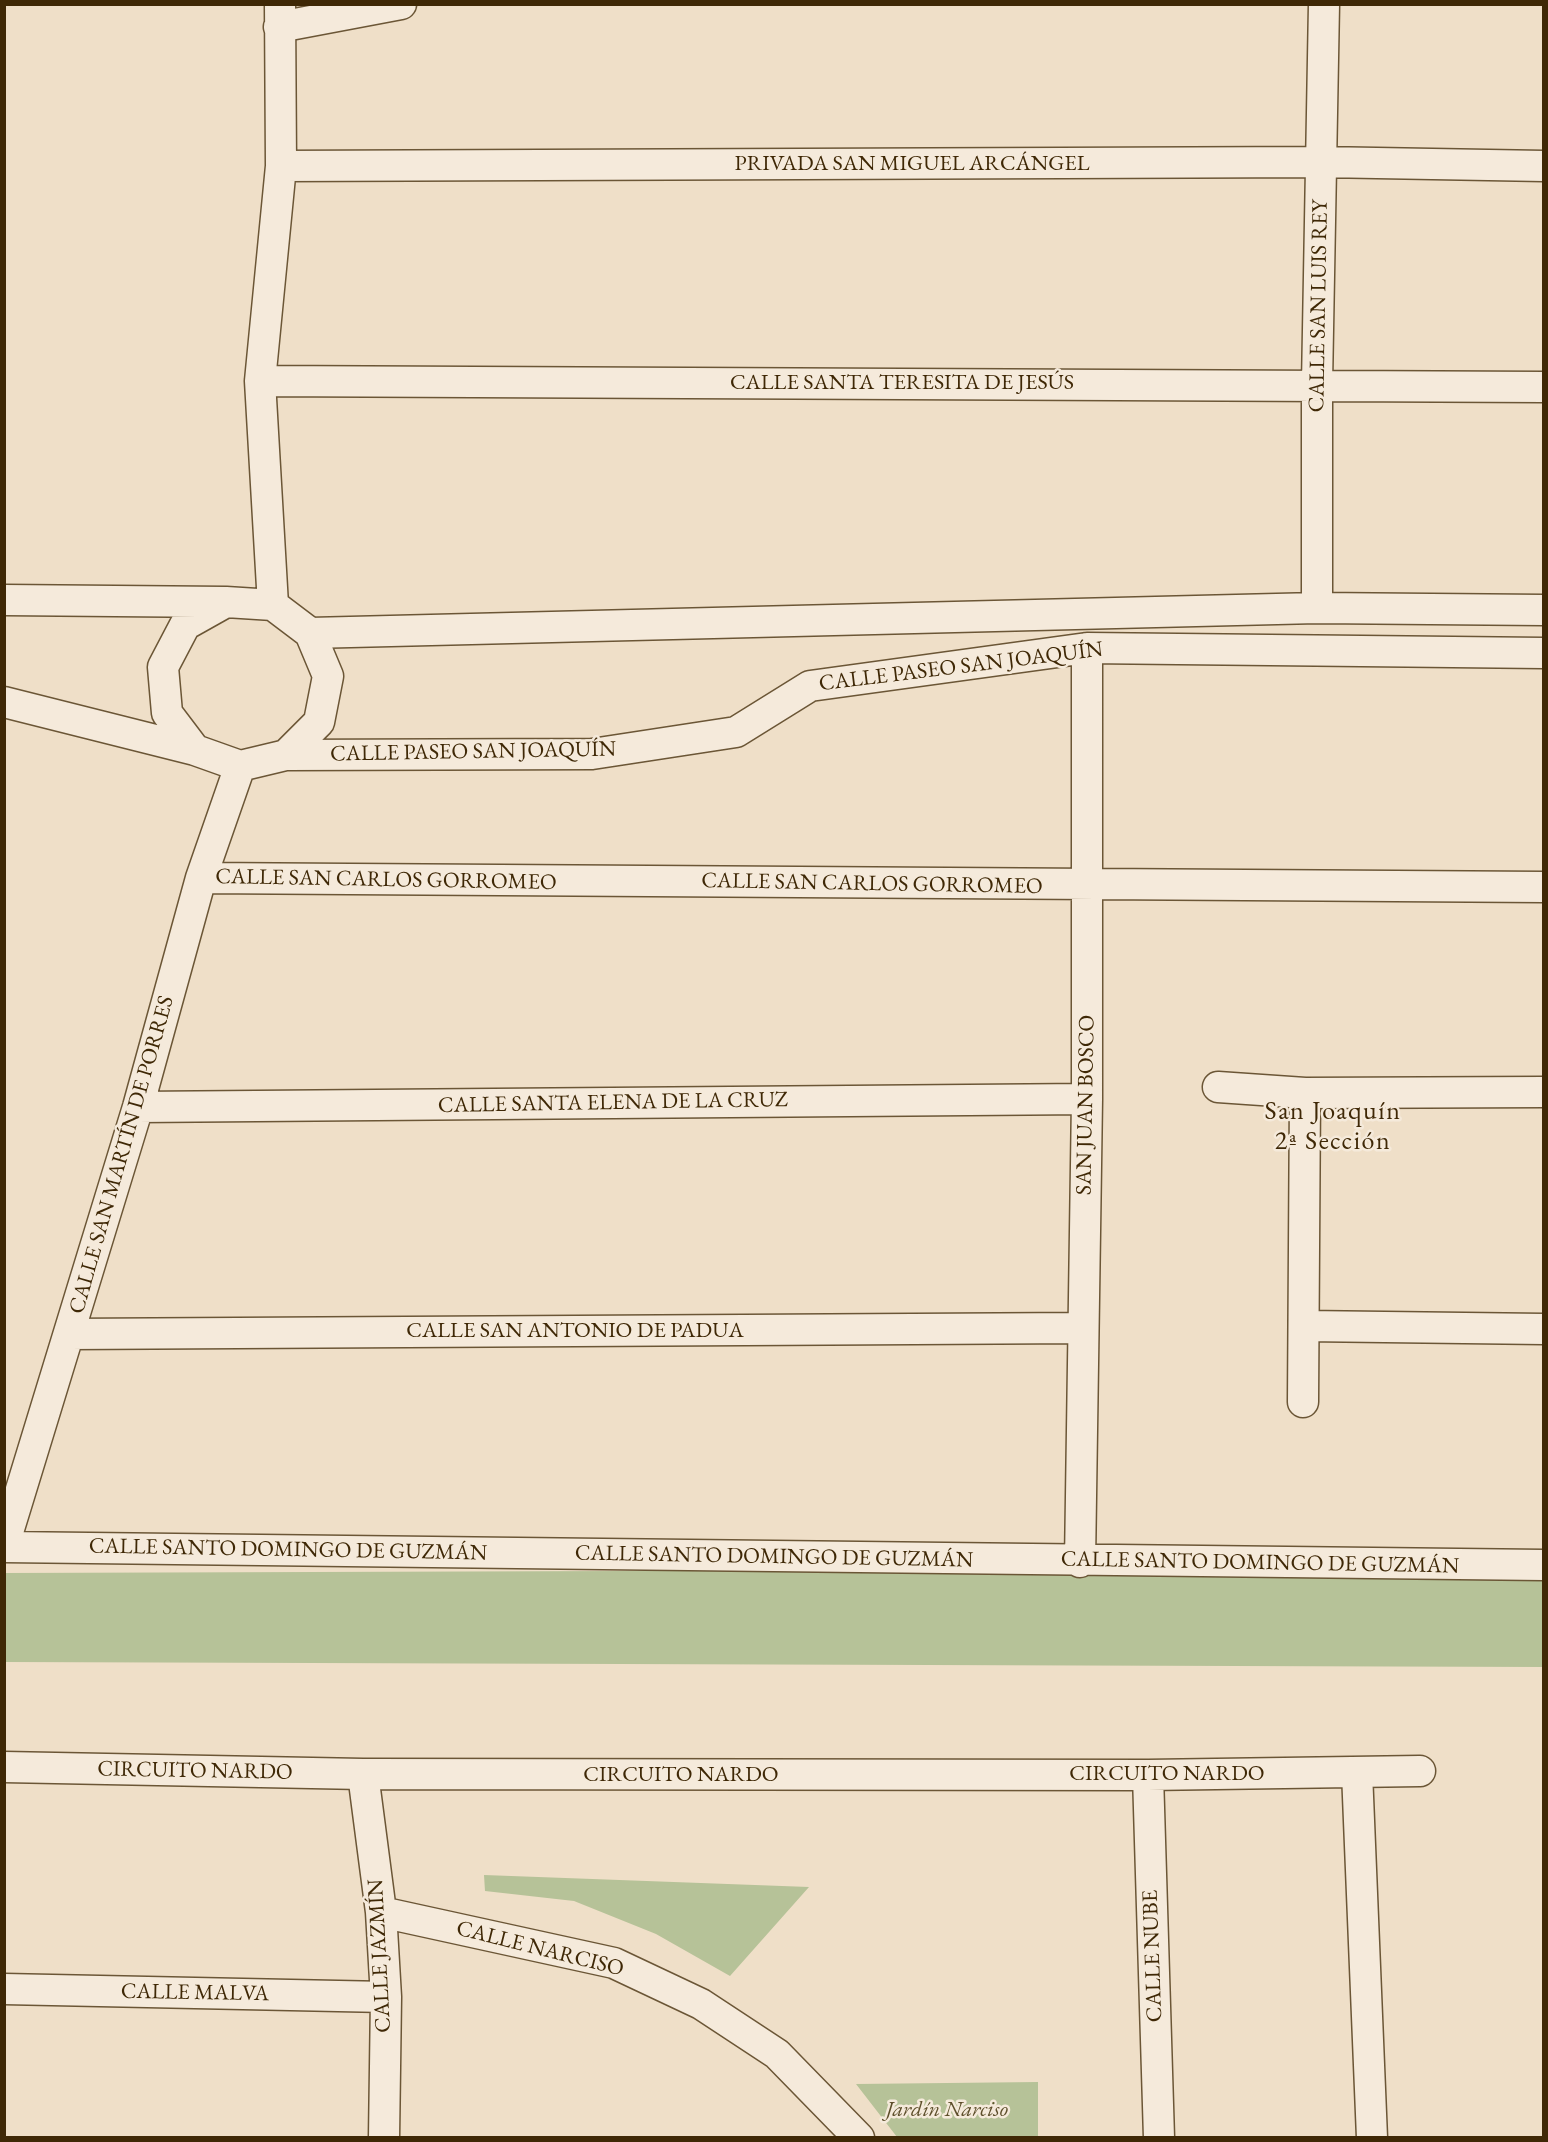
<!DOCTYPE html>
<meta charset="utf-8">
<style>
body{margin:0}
#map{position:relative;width:1548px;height:2142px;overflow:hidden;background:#efdfc8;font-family:"EB Garamond",serif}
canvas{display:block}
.frame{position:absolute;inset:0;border:6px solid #3f2806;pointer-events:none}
</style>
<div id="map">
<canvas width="1548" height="2142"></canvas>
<div class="frame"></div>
</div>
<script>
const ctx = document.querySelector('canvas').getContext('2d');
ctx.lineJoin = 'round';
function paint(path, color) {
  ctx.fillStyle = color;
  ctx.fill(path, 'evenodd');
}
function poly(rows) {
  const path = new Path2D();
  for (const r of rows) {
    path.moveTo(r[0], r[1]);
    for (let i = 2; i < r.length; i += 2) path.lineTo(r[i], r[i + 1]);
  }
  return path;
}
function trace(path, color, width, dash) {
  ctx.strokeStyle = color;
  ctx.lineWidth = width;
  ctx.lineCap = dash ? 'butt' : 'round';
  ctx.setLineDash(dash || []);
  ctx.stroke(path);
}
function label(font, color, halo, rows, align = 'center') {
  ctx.font = font + ' "EB Garamond",serif';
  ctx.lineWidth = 5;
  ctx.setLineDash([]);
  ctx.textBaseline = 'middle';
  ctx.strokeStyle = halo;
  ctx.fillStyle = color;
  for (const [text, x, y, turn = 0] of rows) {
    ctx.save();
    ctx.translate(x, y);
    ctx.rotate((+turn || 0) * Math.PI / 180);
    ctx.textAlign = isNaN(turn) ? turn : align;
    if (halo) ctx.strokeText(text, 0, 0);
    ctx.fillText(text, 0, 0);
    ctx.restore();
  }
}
paint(poly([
 [1543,1568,1543,1667,5,1662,5,1573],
 [484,1875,809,1887,730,1976,656,1934,574,1901,485,1891],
 [1038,2082,1038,2138,897,2137,856,2084]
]), '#b6c298');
const minor = poly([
 [279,27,401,4],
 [281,166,1321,162,1544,166],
 [260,381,1544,387],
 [4,600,226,602,273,605,310,633,328,676,319,722,286,755,240,766,195,750,167,713,163,667,185,625,226,602],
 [273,605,260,381,281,166,280,4],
 [1317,608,1317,384,1324,4],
 [310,633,1317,608,1544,610],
 [4,702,195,750],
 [286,755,592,754,736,732,810,686,1087,648,1544,653],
 [201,878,1544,887],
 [1218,1087,1305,1093,1544,1092],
 [138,1107,1087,1099],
 [1305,1326,1544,1329],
 [69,1334,1082,1328],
 [1303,1402,1305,1093],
 [4,1545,138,1107,201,878,240,766],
 [4,1547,1544,1565],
 [1080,1562,1087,1099,1087,648],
 [4,1767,363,1774,1148,1775,1420,1771],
 [1357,1772,1372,2138],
 [363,1774,381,1912,386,1997,384,2138],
 [1148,1775,1159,2138],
 [381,1912,614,1963,701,2004,777,2054,859,2138],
 [4,1989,386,1997]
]);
trace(minor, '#6b5636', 33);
trace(minor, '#f5eadb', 30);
label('22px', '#3f2806', '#f5eadb', [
 ["PRIVADA SAN MIGUEL ARCÁNGEL",912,164],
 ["CALLE SAN LUIS REY",1319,306,-89],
 ["CALLE SANTA TERESITA DE JESÚS",902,383],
 ["CALLE PASEO SAN JOAQUÍN",961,667,-7],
 ["CALLE PASEO SAN JOAQUÍN",473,752,-1],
 ["CALLE SAN CARLOS GORROMEO",386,880,1],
 ["CALLE SAN CARLOS GORROMEO",872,884,1],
 ["CALLE SANTA ELENA DE LA CRUZ",613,1103,-1],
 ["SAN JUAN BOSCO",1086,1105,-89],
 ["CALLE SAN MARTÍN DE PORRES",122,1155,-74],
 ["CALLE SAN ANTONIO DE PADUA",575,1331],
 ["CALLE SANTO DOMINGO DE GUZMÁN",288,1550,1],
 ["CALLE SANTO DOMINGO DE GUZMÁN",774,1557,1],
 ["CALLE SANTO DOMINGO DE GUZMÁN",1260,1563,1],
 ["CIRCUITO NARDO",195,1771,1],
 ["CIRCUITO NARDO",1167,1774],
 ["CIRCUITO NARDO",681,1775],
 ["CALLE NARCISO",540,1949,14],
 ["CALLE JAZMÍN",380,1956,-93],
 ["CALLE NUBE",1153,1956,-92],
 ["CALLE MALVA",195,1993,1]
]);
label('italic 22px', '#5d4e2a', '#f5eadb', [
 ["Jardín Narciso",947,2110]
]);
ctx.letterSpacing = '1.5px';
label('26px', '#3f2806', '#f5eadb', [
 ["San Joaquín",1333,1112],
 ["2ª Sección",1333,1142]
]);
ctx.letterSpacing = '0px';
</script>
